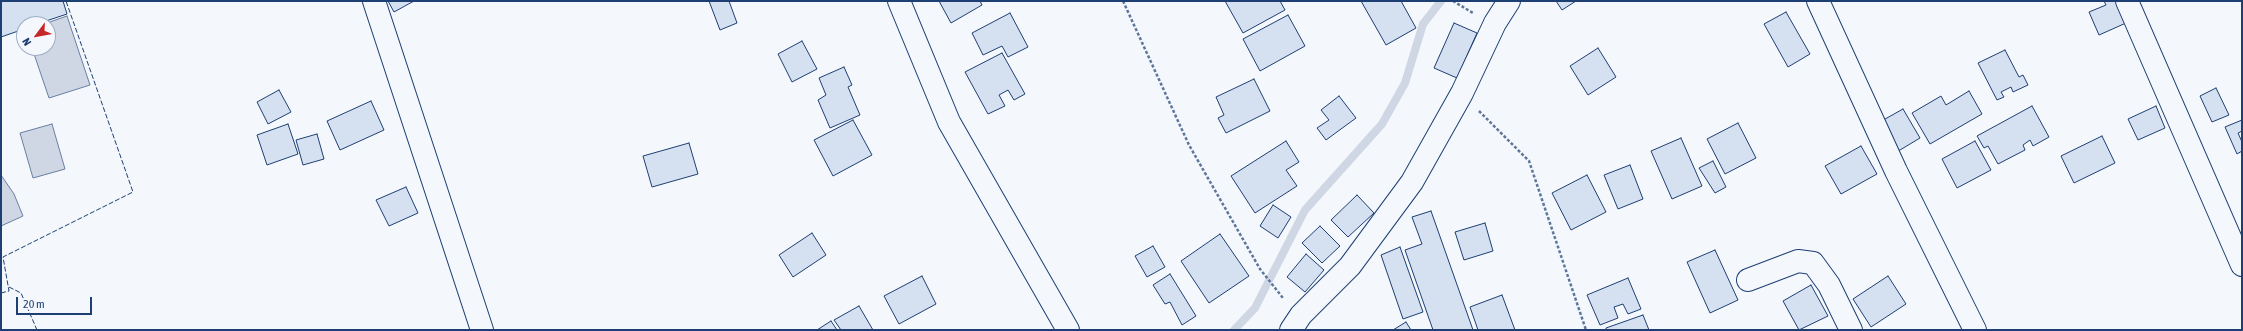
<!DOCTYPE html>
<style>
body{margin:0}
#map{position:relative;width:2243px;height:331px;overflow:hidden;background:#f4f7fb;font-family:"Asap Condensed",sans-serif}
canvas{display:block}
.frame{position:absolute;inset:0;border:2px solid #1d3f73;pointer-events:none}
.north{position:absolute;left:16px;top:16px;width:40px;height:40px;box-sizing:border-box;background:#f4f7fb;border:1px solid #9eadc5;border-radius:50%;rotate:238deg;font-size:11px;font-weight:700;line-height:16px;text-align:center;color:#1d3f73}
.north::after{content:'';display:block;margin:auto;width:14px;height:18px;background:#c62828;clip-path:polygon(50% 0,100% 100%,50% 72%,0 100%)}
.scale{position:absolute;left:16px;top:297px;width:76px;height:18px;box-sizing:border-box;border:2px solid #1d3f73;border-top:0;padding-left:5px;font-size:12px;line-height:14px;white-space:nowrap;color:#1d3f73;-webkit-text-stroke:3px #f4f7fb;paint-order:stroke}
</style>
<div id="map">
<canvas width="2243" height="331"></canvas>
<div class="frame"></div>
<div class="north">N</div>
<div class="scale">20 m</div>
</div>
<script>
const ctx = document.querySelector('canvas').getContext('2d');
ctx.lineJoin = 'round';
function paint(path, color) {
  ctx.fillStyle = color;
  ctx.fill(path, 'evenodd');
}
function poly(rows) {
  const path = new Path2D();
  for (const r of rows) {
    path.moveTo(r[0], r[1]);
    for (let i = 2; i < r.length; i += 2) path.lineTo(r[i], r[i + 1]);
  }
  return path;
}
function trace(path, color, width, dash) {
  ctx.strokeStyle = color;
  ctx.lineWidth = width;
  ctx.lineCap = dash ? 'butt' : 'round';
  ctx.setLineDash(dash || []);
  ctx.stroke(path);
}
const water = poly([
 [67,16,90,85,49,98,32,48,48,48,48,24,44,24,67,16],
 [52,124,65,169,33,178,20,133,52,124],
 [1,175,14,194,23,216,1,226,1,175]
]);
paint(water, '#cfd7e4');
trace(water, '#687fa3', 1);
trace(poly([
 [1234,330,1255,308,1305,210,1382,124,1405,83,1423,24,1441,1]
]), '#cfd7e4', 8);
const building = poly([
 [1,1,63,1,67,14,37,24,24,24,24,29,1,37,1,1],
 [388,1,414,1,394,12,388,1],
 [709,1,729,1,737,23,720,30,709,1],
 [939,1,980,1,982,5,951,23,939,1],
 [1225,1,1280,1,1285,10,1243,33,1225,1],
 [1361,1,1401,1,1416,28,1386,45,1361,1],
 [1556,1,1576,1,1562,10,1556,1],
 [2104,1,2117,1,2126,23,2099,35,2089,12,2106,5,2104,1],
 [1786,12,1810,54,1788,67,1764,24,1786,12],
 [1010,13,1028,47,1008,57,1002,46,983,55,972,33,1010,13],
 [1288,15,1305,46,1260,71,1243,39,1288,15],
 [1454,23,1477,33,1457,78,1434,68,1454,23],
 [802,41,817,69,792,82,778,54,802,41],
 [1598,48,1616,77,1588,95,1570,66,1598,48],
 [2005,50,2019,77,2023,75,2028,85,2013,92,2011,87,2001,92,2004,97,1997,100,1978,63,2005,50],
 [1002,53,1025,94,1014,100,1008,90,999,95,1005,106,988,114,965,72,1002,53],
 [844,67,852,85,848,87,860,115,830,128,818,100,826,95,819,78,844,67],
 [1254,79,1270,111,1226,133,1218,118,1224,115,1216,97,1254,79],
 [2216,88,2229,115,2212,122,2200,96,2216,88],
 [279,90,291,112,268,124,257,102,279,90],
 [1969,91,1982,114,1930,144,1912,113,1941,96,1946,105,1969,91],
 [1339,96,1356,118,1326,140,1317,128,1329,120,1321,110,1339,96],
 [371,101,384,130,340,150,327,121,371,101],
 [2032,106,2049,137,2033,146,2030,140,2023,145,2025,150,1998,164,1988,146,1984,148,1977,136,2032,106],
 [2156,106,2165,128,2138,140,2128,119,2156,106],
 [1903,109,1920,138,1895,153,1878,123,1903,109],
 [853,120,872,155,833,176,814,140,853,120],
 [2242,120,2242,131,2238,133,2242,142,2242,151,2237,154,2225,127,2242,120],
 [1738,123,1756,158,1725,174,1707,139,1738,123],
 [288,124,298,154,267,165,257,135,288,124],
 [317,134,324,159,303,165,296,140,317,134],
 [2102,136,2115,163,2074,183,2061,156,2102,136],
 [1681,138,1702,186,1672,199,1651,151,1681,138],
 [1286,141,1299,162,1286,170,1297,186,1255,213,1231,176,1286,141],
 [1975,141,1991,170,1957,188,1942,159,1975,141],
 [689,143,698,174,652,187,643,156,689,143],
 [1861,146,1877,174,1841,194,1825,166,1861,146],
 [1713,161,1726,187,1715,193,1699,168,1713,161],
 [1630,165,1643,199,1618,209,1604,175,1630,165],
 [1587,175,1606,212,1571,230,1552,193,1587,175],
 [406,187,418,213,389,226,376,200,406,187],
 [1357,195,1374,213,1348,237,1331,220,1357,195],
 [1273,205,1291,217,1278,238,1260,226,1273,205],
 [1431,211,1473,330,1433,330,1405,250,1422,244,1412,217,1431,211],
 [1485,223,1493,251,1464,260,1455,232,1485,223],
 [1320,226,1340,246,1322,263,1302,243,1320,226],
 [812,233,826,255,793,277,779,255,812,233],
 [1220,234,1249,276,1209,303,1181,261,1220,234],
 [1153,246,1165,267,1147,277,1135,256,1153,246],
 [1400,247,1423,312,1403,319,1381,255,1400,247],
 [1715,250,1738,300,1710,313,1687,262,1715,250],
 [1306,254,1324,270,1305,292,1287,277,1306,254],
 [1170,274,1196,316,1182,325,1170,302,1165,304,1153,285,1170,274],
 [922,276,936,304,899,324,884,296,922,276],
 [1888,276,1906,304,1871,327,1853,299,1888,276],
 [1628,278,1641,309,1628,314,1623,304,1614,307,1618,318,1600,325,1587,295,1628,278],
 [1811,285,1828,316,1799,330,1783,301,1811,285],
 [1502,295,1515,330,1478,330,1470,307,1502,295],
 [859,306,873,330,841,330,834,320,859,306],
 [1643,315,1649,330,1606,330,1606,328,1643,315],
 [831,321,837,330,817,330,831,321],
 [1406,322,1411,330,1393,330,1406,322]
]);
paint(building, '#d5e0f0');
trace(building, '#1d3f73', 1);
const minor = poly([
 [374,1,482,330],
 [899,1,949,122,1068,330],
 [1818,1,1896,171,1975,330],
 [2127,1,2242,265],
 [1748,280,1798,261,1813,263,1829,285,1851,330],
 [1291,330,1301,315,1350,266,1412,182,1462,93,1495,23,1509,1]
]);
trace(minor, '#1d3f73', 24);
trace(poly([
 [1123,1,1189,145,1260,269,1283,298],
 [1453,1,1473,13],
 [1479,111,1529,161,1586,330]
]), '#5e769c', 2.5, [3, 2]);
trace(minor, '#f4f7fb', 22);
trace(poly([
 [9,287,21,293,37,330],
 [1,293,9,291,3,257,133,192,66,1]
]), '#1d3f73', 1, [5, 2]);
</script>
